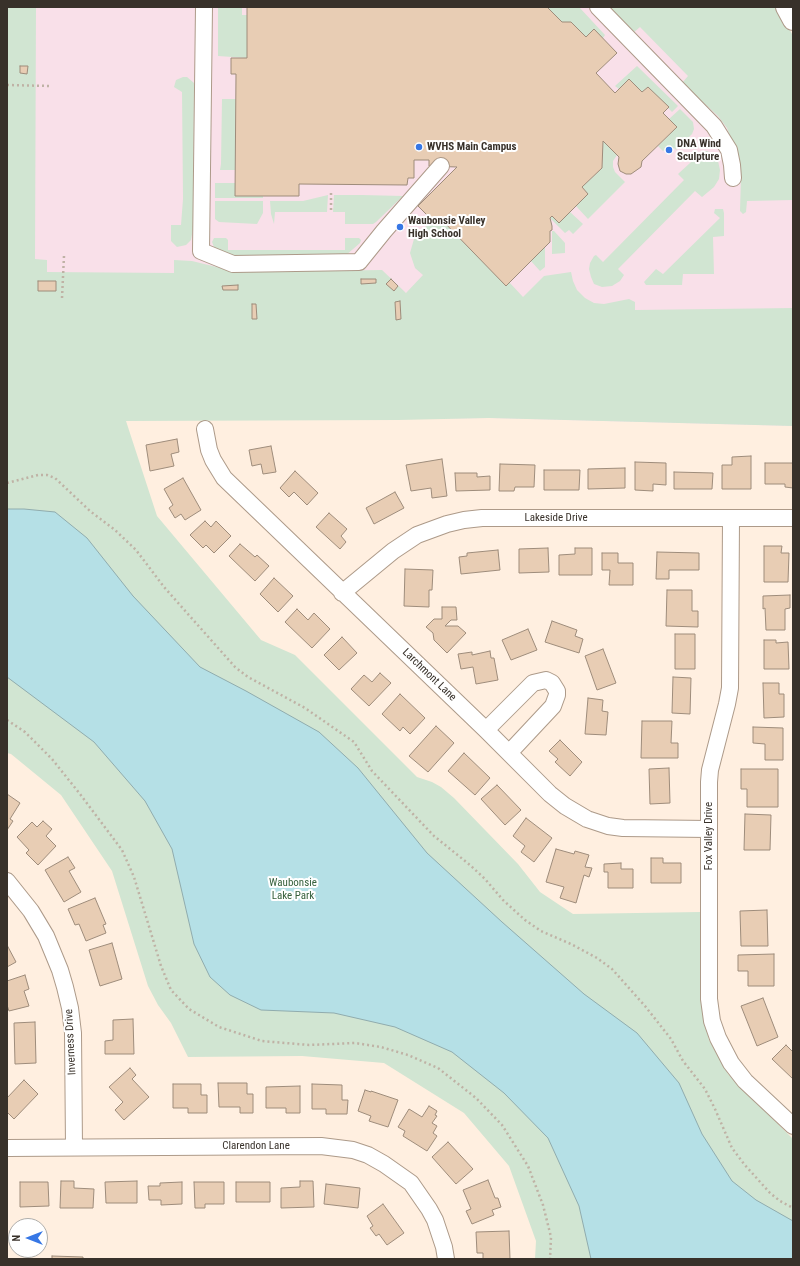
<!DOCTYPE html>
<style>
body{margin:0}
#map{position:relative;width:800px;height:1266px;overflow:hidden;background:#ffefe0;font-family:"Roboto Condensed",sans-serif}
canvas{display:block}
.frame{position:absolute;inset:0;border:8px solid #38312a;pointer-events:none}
.north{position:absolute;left:8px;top:1218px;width:40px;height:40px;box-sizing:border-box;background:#fff;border:1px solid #afadaa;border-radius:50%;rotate:270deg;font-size:11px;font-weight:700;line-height:16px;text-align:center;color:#38312a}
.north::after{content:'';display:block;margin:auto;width:14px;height:18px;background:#3777e5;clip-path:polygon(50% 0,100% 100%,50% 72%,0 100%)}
</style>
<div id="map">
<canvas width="800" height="1266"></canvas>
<div class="frame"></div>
<div class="north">N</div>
</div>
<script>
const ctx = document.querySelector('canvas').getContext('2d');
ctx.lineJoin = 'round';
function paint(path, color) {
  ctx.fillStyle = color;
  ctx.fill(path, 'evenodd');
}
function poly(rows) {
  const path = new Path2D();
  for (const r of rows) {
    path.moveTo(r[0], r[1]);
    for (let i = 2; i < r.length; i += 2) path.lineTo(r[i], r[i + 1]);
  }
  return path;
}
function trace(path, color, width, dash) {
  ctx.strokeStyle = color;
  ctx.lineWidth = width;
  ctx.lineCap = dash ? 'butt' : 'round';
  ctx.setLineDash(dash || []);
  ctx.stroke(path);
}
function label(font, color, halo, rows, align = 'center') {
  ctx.font = font + ' "Roboto Condensed",sans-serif';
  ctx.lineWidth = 4;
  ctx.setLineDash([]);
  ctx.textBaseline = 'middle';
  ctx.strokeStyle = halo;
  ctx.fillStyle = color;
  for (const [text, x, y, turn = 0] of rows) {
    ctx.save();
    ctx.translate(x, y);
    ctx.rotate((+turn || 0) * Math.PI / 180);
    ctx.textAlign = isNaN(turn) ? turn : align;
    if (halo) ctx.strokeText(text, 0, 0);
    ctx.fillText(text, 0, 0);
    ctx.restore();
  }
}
paint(poly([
 [7,7,778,7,793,36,793,426,489,418,313,420,7,420]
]), '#f9e0e9');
paint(poly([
 [7,7,36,7,35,259,47,260,47,272,174,273,174,260,192,261,237,272,382,270,406,293,423,275,415,268,410,253,414,239,432,220,434,222,439,217,506,285,509,282,523,297,544,276,571,272,573,281,577,290,585,298,594,303,604,304,629,299,635,302,635,310,793,308,793,426,489,418,398,420,126,421,157,516,261,640,295,655,417,777,432,782,441,787,454,798,518,864,540,892,573,914,700,912,701,1003,709,1040,728,1074,793,1139,793,1259,535,1259,536,1241,509,1166,464,1113,384,1063,302,1056,188,1057,171,1023,158,1005,148,986,112,871,61,795,11,754,7,753],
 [218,7,242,7,242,15,247,15,247,58,218,56],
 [550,7,579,7,605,35,603,38,586,37,571,22,562,22,548,9],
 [607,7,778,7,793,36,793,200,747,201,746,212,743,214,740,211,741,175,738,159,727,128,718,116,682,83,688,76,640,27,633,33],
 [637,66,678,106,672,112,648,87,642,92,629,79,619,89,615,86],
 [183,77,187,77,194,83,193,229,191,240,186,245,177,247,171,241,171,225,181,225,183,199,182,92,174,87,176,80],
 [222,99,236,99,235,170,220,170,221,164],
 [680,109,693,122,694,129,692,134,676,150,674,148,673,149,669,146,663,151,658,146,677,127,669,119],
 [603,141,617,155,613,161,613,167,615,172,625,182,588,219,576,206,588,194,582,187,602,168],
 [707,151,715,156,718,161,720,170,719,179,714,187,702,197,695,191,618,269,624,275,620,281,612,286,602,287,594,284,591,277,589,269,590,263,594,256,596,255,603,262,684,180,678,174,702,152],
 [215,183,235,183,263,196,263,198,215,198],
 [328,195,327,212,275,212,274,224,271,214,270,201,303,201],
 [334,195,362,195,403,196,376,222,373,224,345,224,345,212,333,212],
 [215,201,263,201,263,213,257,224,219,222,215,219],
 [715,209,723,209,724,213,724,236,713,237,714,274,683,274,682,285,646,285,644,282,656,269,663,274,720,218,714,213],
 [570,212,583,224,573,234,569,230,565,233,550,218,552,216,559,223],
 [552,231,554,231,565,243,565,253,552,254],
 [214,238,226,238,228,240,228,250,345,250,345,238,359,238,361,240,360,243,345,256,227,257,218,252,214,247,212,242],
 [545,247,545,267,540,271,531,261]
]), '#d1e5d2');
const water = poly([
 [7,509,24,509,55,512,87,538,133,596,200,667,246,691,319,732,358,768,427,853,502,922,584,994,637,1033,679,1083,702,1134,732,1181,756,1200,793,1221,793,1259,591,1259,579,1206,548,1138,504,1093,452,1052,395,1027,334,1013,261,1010,230,995,210,977,194,944,172,849,145,801,94,742,7,677,7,509]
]);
paint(water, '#b5e0e6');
trace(water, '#90acae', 1);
const building = poly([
 [247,7,547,7,562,22,571,22,586,37,594,29,617,53,596,73,615,93,629,79,642,92,648,87,669,107,663,113,677,127,642,161,641,167,631,174,626,174,620,171,618,164,619,157,603,141,602,168,582,187,588,194,559,223,552,216,550,218,552,226,552,230,550,231,550,242,506,286,439,217,434,222,418,206,457,167,429,166,429,160,414,160,414,178,408,178,407,185,299,184,299,196,235,196,236,74,231,74,231,58,247,58,247,7],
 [20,66,28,66,27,74,20,73,20,66],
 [361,279,376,279,376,283,361,284,361,279],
 [391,279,398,286,394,291,386,284,391,279],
 [38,281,56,281,56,291,38,291,38,281],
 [238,285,238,290,223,290,222,286,238,285],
 [400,301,401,319,396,320,395,302,400,301],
 [252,304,256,304,257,319,252,319,252,304],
 [177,439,179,452,171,454,174,466,150,471,146,445,177,439],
 [271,446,276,472,263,474,261,464,252,466,249,450,271,446],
 [751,456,751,489,722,489,722,465,732,465,732,457,751,456],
 [442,459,447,496,432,498,431,488,411,491,406,465,442,459],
 [635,462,666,463,666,485,653,484,653,491,635,490,635,462],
 [765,463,793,463,793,488,785,487,785,484,765,484,765,463],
 [500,464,535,465,534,487,515,487,514,491,499,491,500,464],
 [625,468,625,488,588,489,588,469,625,468],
 [544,470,580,470,579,490,544,490,544,470],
 [295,471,318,493,307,505,294,492,289,497,280,488,295,471],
 [674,472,713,473,712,489,674,489,674,472],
 [455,473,477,473,477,477,490,476,490,490,456,491,455,473],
 [183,478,201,510,185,520,181,514,175,518,169,508,173,505,164,489,183,478],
 [395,492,404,508,374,524,366,508,395,492],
 [329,513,347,529,341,536,346,542,340,549,316,527,329,513],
 [205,521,211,527,216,521,231,536,214,553,206,545,203,548,190,535,205,521],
 [240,544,255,557,257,555,269,566,255,581,229,556,240,544],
 [764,546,782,546,781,553,789,553,788,582,764,582,764,546],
 [548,548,549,572,519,573,519,549,548,548],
 [575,548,592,548,592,575,559,575,559,555,575,554,575,548],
 [498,550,500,570,461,574,459,557,467,556,467,553,498,550],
 [657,552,699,553,699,570,669,570,669,579,656,579,657,552],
 [602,553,618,553,618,563,633,563,633,585,609,585,610,570,602,570,602,553],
 [405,569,433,570,432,590,429,590,429,607,404,606,405,569],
 [274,578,293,596,278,612,260,594,274,578],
 [667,590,692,590,692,611,698,611,698,627,666,626,667,590],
 [790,595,790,608,785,609,785,630,766,630,765,608,763,609,763,596,790,595],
 [442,607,456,607,457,620,451,620,445,626,458,626,466,633,447,653,434,640,433,633,426,627,434,619,442,619,442,607],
 [297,609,308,620,314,613,330,629,312,648,285,622,297,609],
 [552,621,577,630,575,636,583,639,579,653,545,642,552,621],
 [528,629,537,650,511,660,502,640,528,629],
 [675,634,695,634,695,669,675,669,675,634],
 [342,637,357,653,339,670,324,655,342,637],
 [764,640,776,640,776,643,788,642,789,669,764,669,764,640],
 [603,649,616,683,597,690,585,656,603,649],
 [490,651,491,658,494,658,498,680,476,684,473,667,461,669,458,654,472,652,472,655,490,651],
 [380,673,391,683,369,706,351,689,364,675,372,682,380,673],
 [673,677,691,678,690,714,672,713,673,677],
 [763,683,779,683,779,694,784,694,784,717,764,718,763,683],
 [400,694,425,718,410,734,403,727,400,731,382,714,400,694],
 [588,698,603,700,602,711,608,712,606,735,585,734,588,698],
 [642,721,672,721,671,743,678,743,678,758,641,758,642,721],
 [436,726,454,743,428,772,409,756,436,726],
 [753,727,783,728,783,760,765,760,765,744,753,743,753,727],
 [560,740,582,762,570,776,555,762,558,759,549,751,560,740],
 [464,753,490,778,475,795,448,771,464,753],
 [669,768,670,803,650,804,649,769,669,768],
 [741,769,778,769,778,807,747,807,747,789,741,789,741,769],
 [497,785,521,810,505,825,481,799,497,785],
 [7,794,20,803,10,819,13,821,7,830,7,794],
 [745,814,771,815,770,850,744,850,745,814],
 [526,818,552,838,534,862,521,852,525,846,513,836,526,818],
 [43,821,52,829,46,836,56,846,38,865,26,853,29,850,17,837,32,822,37,827,43,821],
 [556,849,574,854,575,851,589,855,585,867,592,868,589,877,584,875,576,903,560,898,564,887,546,882,556,849],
 [68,857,75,868,69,871,81,892,64,902,45,870,68,857],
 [651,858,663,858,663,863,681,863,681,883,651,883,651,858],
 [621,863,621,869,633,869,633,888,608,888,608,872,604,872,604,864,621,863],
 [95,898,106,924,103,925,106,933,86,941,79,924,75,925,68,909,95,898],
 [767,910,768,946,741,946,740,911,767,910],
 [112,943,122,979,100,986,89,950,112,943],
 [7,945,16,962,7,967,7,945],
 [774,954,774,986,748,986,748,971,738,971,738,955,774,954],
 [25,975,29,989,24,991,29,1006,9,1011,7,1005,7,981,25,975],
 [763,998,778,1037,757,1046,741,1006,763,998],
 [133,1019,134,1054,105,1054,105,1041,113,1040,113,1020,133,1019],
 [35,1022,36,1063,15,1064,14,1023,35,1022],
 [786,1045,793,1052,793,1079,772,1059,786,1045],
 [130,1068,136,1075,132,1079,149,1097,124,1120,115,1110,123,1102,109,1087,130,1068],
 [24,1080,38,1094,14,1119,7,1112,7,1098,24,1080],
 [218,1083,247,1083,247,1094,253,1094,253,1113,240,1113,240,1107,219,1107,218,1083],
 [173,1084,201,1084,201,1095,207,1095,207,1113,188,1113,188,1108,173,1108,173,1084],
 [312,1084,342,1085,342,1100,348,1100,347,1114,326,1114,326,1109,312,1109,312,1084],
 [300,1086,300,1113,286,1113,286,1108,266,1108,266,1087,300,1086],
 [365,1090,371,1092,371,1091,398,1100,388,1127,369,1121,371,1116,358,1111,365,1090],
 [429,1106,437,1111,435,1115,437,1116,432,1123,437,1126,433,1133,437,1136,427,1151,403,1136,405,1131,398,1127,409,1109,422,1117,429,1106],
 [448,1142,473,1169,456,1184,432,1157,448,1142],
 [488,1180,495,1198,498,1198,501,1207,492,1210,494,1215,472,1224,466,1211,471,1209,463,1190,488,1180],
 [61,1181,74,1181,74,1188,94,1189,93,1208,60,1208,61,1181],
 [137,1181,137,1203,106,1203,105,1182,137,1181],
 [300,1181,313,1181,314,1207,281,1208,281,1188,300,1187,300,1181],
 [20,1182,48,1182,49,1206,20,1207,20,1182],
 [182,1182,182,1204,161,1205,161,1200,149,1200,148,1186,160,1186,160,1183,182,1182],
 [194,1182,224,1182,224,1204,205,1204,205,1208,195,1208,194,1182],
 [236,1182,270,1182,270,1202,236,1202,236,1182],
 [326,1184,360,1188,358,1208,324,1204,326,1184],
 [383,1204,404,1233,387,1245,379,1234,376,1236,370,1228,373,1226,367,1216,383,1204],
 [509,1231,510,1259,483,1259,483,1253,477,1253,476,1232,509,1231],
 [52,1256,83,1257,83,1259,52,1259,52,1256]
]);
paint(building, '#e8cdb4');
trace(building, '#9e8c7b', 1);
const minor = poly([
 [204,7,201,251,233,264,359,262,384,231,441,166],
 [598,7,714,126,729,150,732,165,733,178],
 [205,429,209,450,213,460,224,478,486,730,550,794,565,806,587,819,608,826,623,828,709,829],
 [731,518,730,688,727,704,710,770,709,782,709,999,712,1021,718,1038,731,1063,745,1081,793,1126],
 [342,593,393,551,417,535,447,524,464,520,482,518,793,518],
 [486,730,533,683,546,680,552,683,557,691,557,695,553,706,509,753],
 [7,881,31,911,46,936,60,970,65,987,70,1008,73,1033,74,1147],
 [7,1148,321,1146,353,1150,368,1155,384,1164,411,1183,429,1209,435,1220,444,1247,446,1259]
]);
const major = poly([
 [786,7,793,20]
]);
trace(minor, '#ad9a89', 18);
trace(major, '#ad9a89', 22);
trace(poly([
 [7,85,50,86],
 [331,193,331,212],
 [62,298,64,256],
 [7,483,38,475,47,475,55,478,90,511,115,530,136,550,164,587,235,667,248,677,305,708,354,742,372,771,434,836,470,865,485,879,503,900,525,920,541,931,571,944,597,958,612,969,645,1006,671,1039,683,1061,705,1089,715,1109,732,1148,744,1164,770,1193,780,1201,793,1208],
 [7,720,25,732,52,759,80,794,122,850,134,877,161,966,171,990,189,1009,219,1027,262,1041,309,1045,355,1043,381,1047,408,1055,438,1068,476,1098,502,1125,528,1166,543,1205,551,1237,550,1259]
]), '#bfb2a5', 2.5, [2, 3]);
trace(minor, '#fff', 16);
trace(major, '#fff', 20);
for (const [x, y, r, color] of [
 [419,147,4,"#3777e5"],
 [669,150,4,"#3777e5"],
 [400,227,4,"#3777e5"]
]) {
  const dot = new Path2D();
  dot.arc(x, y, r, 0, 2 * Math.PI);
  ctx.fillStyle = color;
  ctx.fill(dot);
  trace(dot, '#fff', 1.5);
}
label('bold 11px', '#38312a', '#fff', [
 ["DNA Wind",677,144],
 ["Sculpture",677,157],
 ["WVHS Main Campus",427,147],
 ["Waubonsie Valley",408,221],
 ["High School",408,234]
], 'left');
label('11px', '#38312a', '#fff', [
 ["Lakeside Drive",556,518],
 ["Larchmont Lane",429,675,44],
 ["Fox Valley Drive",709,836,-90],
 ["Inverness Drive",71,1042,-93],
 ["Clarendon Lane",256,1146]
]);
label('11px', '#37613d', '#fff', [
 ["Waubonsie",293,883],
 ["Lake Park",293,896]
]);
</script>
